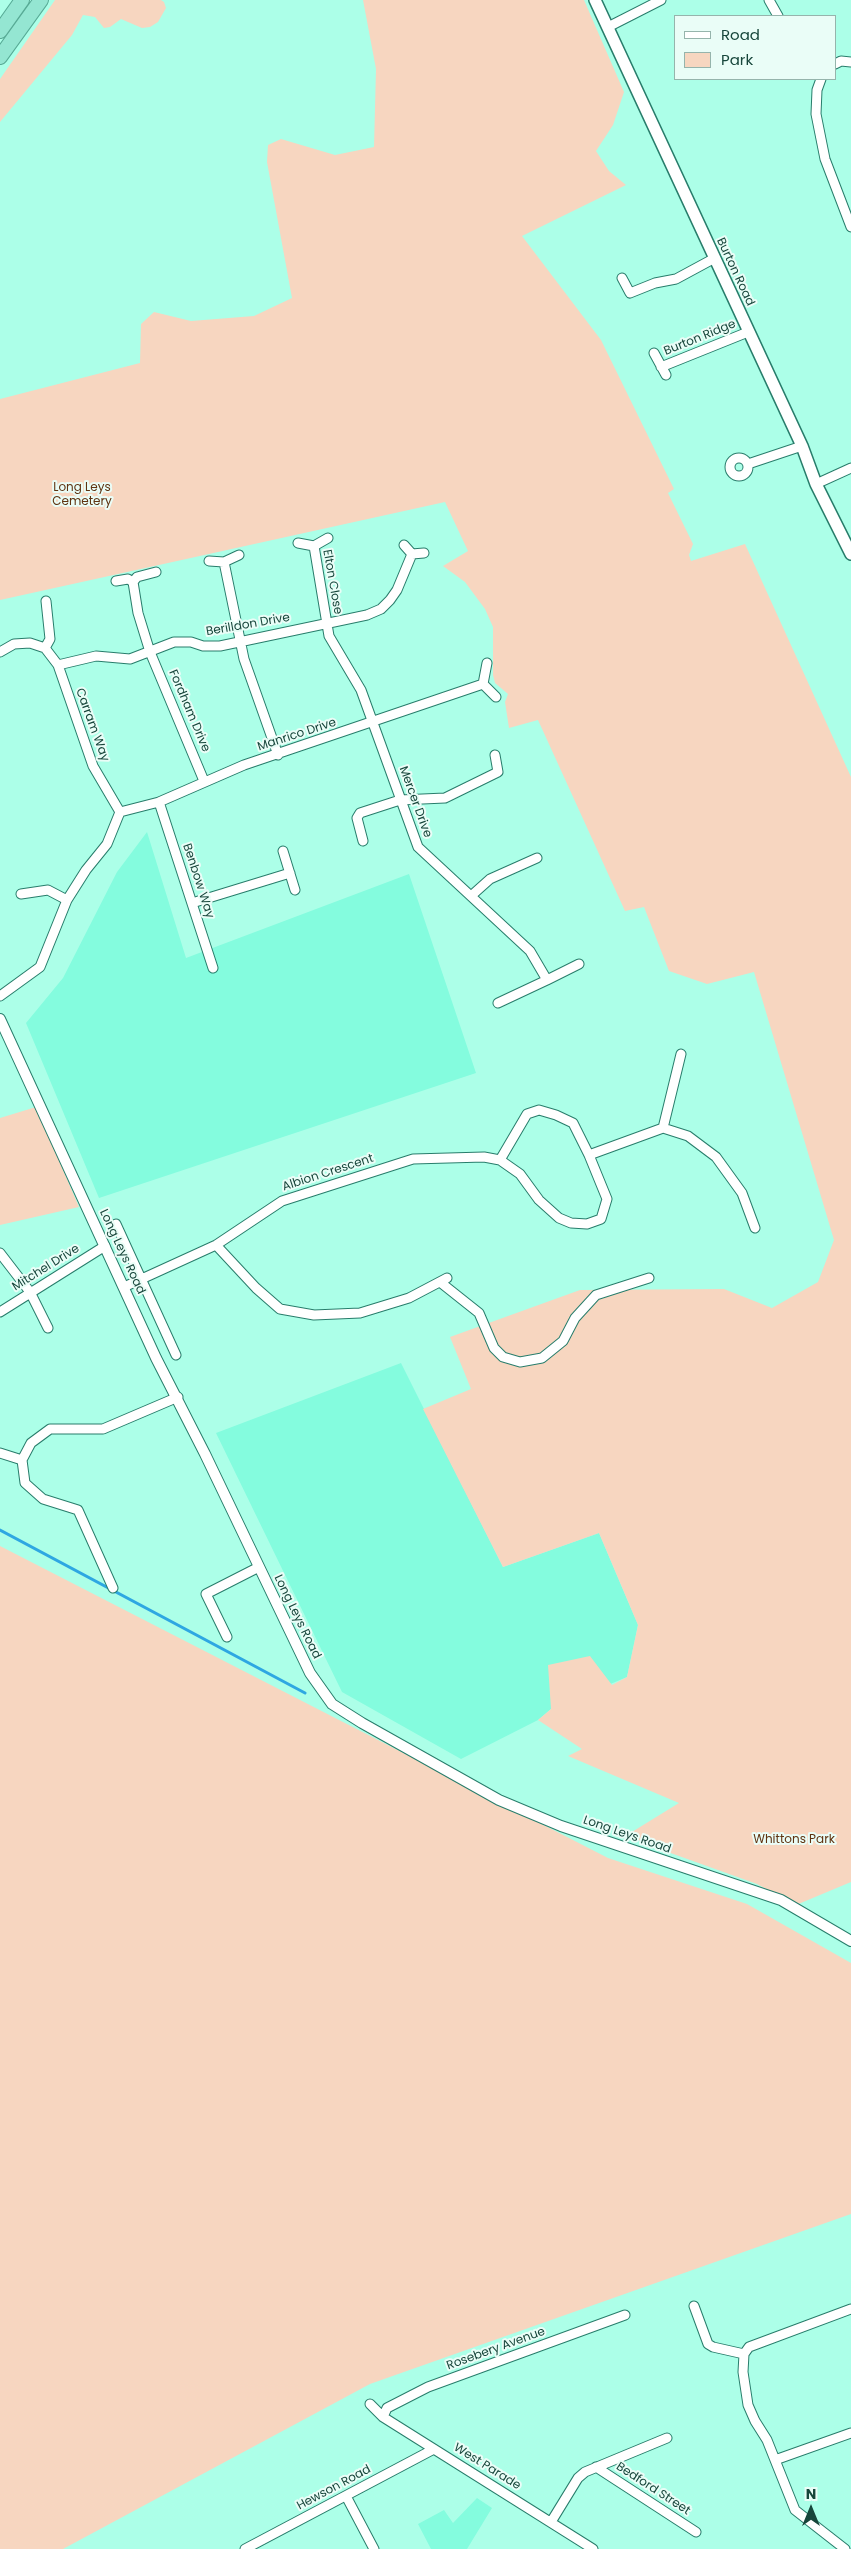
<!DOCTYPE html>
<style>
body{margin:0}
#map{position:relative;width:851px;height:2549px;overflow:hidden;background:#acffe8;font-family:Poppins,sans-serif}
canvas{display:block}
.legend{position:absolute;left:674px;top:15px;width:162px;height:65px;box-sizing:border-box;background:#eafdf7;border:1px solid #96b4ac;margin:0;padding:6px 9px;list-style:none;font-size:15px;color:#17463b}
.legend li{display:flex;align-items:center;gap:10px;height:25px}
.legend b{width:25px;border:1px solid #96b4ac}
.north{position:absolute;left:786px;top:2484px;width:50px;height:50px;-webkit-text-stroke:4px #eafdf7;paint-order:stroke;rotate:0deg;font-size:14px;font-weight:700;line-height:20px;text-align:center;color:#17463b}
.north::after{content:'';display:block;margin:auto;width:18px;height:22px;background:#17463b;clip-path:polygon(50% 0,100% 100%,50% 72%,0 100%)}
</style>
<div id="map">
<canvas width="851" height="2549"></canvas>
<ul class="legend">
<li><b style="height:6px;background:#fff"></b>Road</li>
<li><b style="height:14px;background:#f7d6c0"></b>Park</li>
</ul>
<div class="north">N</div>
</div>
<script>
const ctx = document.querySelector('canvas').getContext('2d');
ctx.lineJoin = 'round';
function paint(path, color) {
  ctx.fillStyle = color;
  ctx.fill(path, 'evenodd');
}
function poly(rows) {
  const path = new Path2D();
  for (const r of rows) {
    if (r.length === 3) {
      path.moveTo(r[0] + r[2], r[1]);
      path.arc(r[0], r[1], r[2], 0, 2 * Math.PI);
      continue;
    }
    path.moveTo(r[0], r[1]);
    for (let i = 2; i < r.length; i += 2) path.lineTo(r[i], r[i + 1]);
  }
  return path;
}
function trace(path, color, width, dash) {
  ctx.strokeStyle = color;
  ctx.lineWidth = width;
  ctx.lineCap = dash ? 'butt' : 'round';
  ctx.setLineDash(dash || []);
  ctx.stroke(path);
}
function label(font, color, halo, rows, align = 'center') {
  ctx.font = font + ' Poppins,sans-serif';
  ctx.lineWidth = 4;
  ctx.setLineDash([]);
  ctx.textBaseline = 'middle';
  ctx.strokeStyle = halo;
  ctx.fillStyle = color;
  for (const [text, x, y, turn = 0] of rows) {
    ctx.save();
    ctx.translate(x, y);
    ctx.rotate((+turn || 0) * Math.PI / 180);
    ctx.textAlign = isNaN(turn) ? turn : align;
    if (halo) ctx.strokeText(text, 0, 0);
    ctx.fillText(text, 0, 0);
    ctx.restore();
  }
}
paint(poly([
 [147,832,186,958,409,874,476,1073,99,1198,26,1023,63,978,117,872],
 [401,1363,503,1567,599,1533,638,1625,627,1677,551,1709,538,1720,461,1759,342,1692,216,1433],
 [477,2498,492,2508,467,2549,431,2549,418,2524,444,2510,453,2523]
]), '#84fcde');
paint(poly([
 [55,0,161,0,164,2,166,8,158,22,150,27,142,28,121,19,110,27,104,28,95,17,83,15,72,35,0,122,0,79],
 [363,0,584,0,624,92,613,125,596,151,609,171,626,185,522,236,601,340,674,489,668,493,693,544,689,555,691,561,745,544,851,777,851,1882,796,1905,757,1884,651,1846,627,1835,679,1803,568,1756,582,1749,538,1720,551,1709,548,1665,590,1656,612,1685,627,1677,638,1625,599,1533,503,1567,423,1409,471,1389,450,1337,580,1290,724,1289,772,1308,818,1282,834,1240,754,972,707,984,669,971,644,907,625,911,538,720,509,728,505,702,508,694,495,683,493,675,493,627,485,609,465,582,443,566,468,551,445,502,0,600,0,399,140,363,141,324,154,312,191,321,254,316,292,298,267,162,268,145,281,139,335,155,374,147,376,69],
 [36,1107,79,1207,0,1225,0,1118],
 [0,1546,608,1858,747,1904,851,1963,851,2214,370,2384,63,2549,0,2549]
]), '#f7d6c0');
trace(poly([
 [0,1530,305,1693]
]), '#2ea7e2', 3);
const minor = poly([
 [769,0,778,16],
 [608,27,661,0],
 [835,64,841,61,851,62],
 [821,79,817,90,816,114,825,159,851,227],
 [622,278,630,293,655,283,676,279,713,259],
 [654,353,666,375],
 [661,367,748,332],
 [739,467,9],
 [748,464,802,446],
 [816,484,851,468],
 [298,543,314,546],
 [404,545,412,554],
 [314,546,329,636,361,690,418,847,530,951,547,980,579,964],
 [314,546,328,538],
 [412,554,424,553],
 [209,561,224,562,239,555],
 [224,562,244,659,278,755],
 [116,581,128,579,133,582],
 [133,582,138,613,150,652,204,781],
 [133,582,137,577,156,572],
 [45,648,50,639,46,601],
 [0,652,14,644,30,643,45,648,58,665,93,766,120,812,107,844,86,870,67,900,40,967,0,996],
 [487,663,483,684,496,697],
 [58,665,96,656,130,659,174,642,191,642,203,646,220,646,367,615,381,609,390,600,397,590,412,554],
 [159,802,213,968],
 [120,812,159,802,244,765,483,684],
 [363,841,357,818,360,813,400,800,445,798,498,772,495,755],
 [283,851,295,890],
 [21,894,48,890,67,900],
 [471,896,490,879,537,858],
 [192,903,290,873],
 [498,1003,547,980],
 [663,1128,688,1136,716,1157,742,1193,755,1228],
 [500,1160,520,1174,539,1200,559,1218,571,1223,587,1224,601,1219,607,1199,589,1155],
 [116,1224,176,1355],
 [216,1245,256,1288,280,1309,314,1315,360,1313,409,1298,447,1278],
 [0,1253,30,1292,48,1328],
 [440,1282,479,1313,494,1348,503,1357,520,1362,542,1358,563,1341,575,1318,596,1295,649,1278],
 [124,1287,216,1245,282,1201,413,1159,484,1157,500,1160,527,1114,539,1110,556,1115,573,1123,589,1155,663,1128,681,1054],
 [0,1312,105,1246],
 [0,1453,22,1460],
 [113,1588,78,1510,43,1499,25,1483,22,1460,31,1443,50,1429,103,1429,178,1397],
 [227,1637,206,1594,259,1567],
 [694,2306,708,2344,713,2347,744,2354],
 [744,2354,743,2372,748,2405,755,2421,767,2440,795,2510,845,2549],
 [744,2354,749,2347,851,2309],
 [370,2404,383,2417,593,2549],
 [383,2417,387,2408,428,2387,625,2315],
 [775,2460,851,2433],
 [596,2467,696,2532],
 [346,2496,374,2549],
 [551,2522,578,2478,585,2472,667,2438],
 [245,2549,434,2449]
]);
const tertiary = poly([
 [0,1019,156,1358,205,1454,310,1673,332,1704,362,1723,499,1800,561,1826,781,1900,851,1941]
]);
const secondary = poly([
 [595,0,802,446,816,484,851,554]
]);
const trunk = poly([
 [0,31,22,0],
 [0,57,41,0]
]);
trace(minor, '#287d6b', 11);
trace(tertiary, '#287d6b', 12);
trace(secondary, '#287d6b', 14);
trace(trunk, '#57aa95', 16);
trace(minor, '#fff', 9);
trace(tertiary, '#fff', 10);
trace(secondary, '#fff', 11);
trace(trunk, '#94e6d2', 14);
label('12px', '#17463b', '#eafdf7', [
 ["Burton Road",735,272,65],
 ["Burton Ridge",700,338,-22],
 ["Elton Close",332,582,80],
 ["Berilldon Drive",248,625,-10],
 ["Fordham Drive",189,711,67],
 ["Carram Way",92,725,70],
 ["Manrico Drive",297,735,-18],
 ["Mercer Drive",415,802,70],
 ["Benbow Way",198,881,72],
 ["Albion Crescent",328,1173,-18],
 ["Long Leys Road",122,1252,65],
 ["Mitchel Drive",46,1268,-32],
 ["Long Leys Road",297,1617,64],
 ["Long Leys Road",627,1835,19],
 ["Rosebery Avenue",496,2349,-20],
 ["West Parade",487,2467,32],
 ["Hewson Road",334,2488,-28],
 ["Bedford Street",653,2489,33]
]);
label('12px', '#5f3310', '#eafdf7', [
 ["Long Leys",82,488],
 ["Cemetery",82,502],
 ["Whittons Park",794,1840]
]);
</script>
